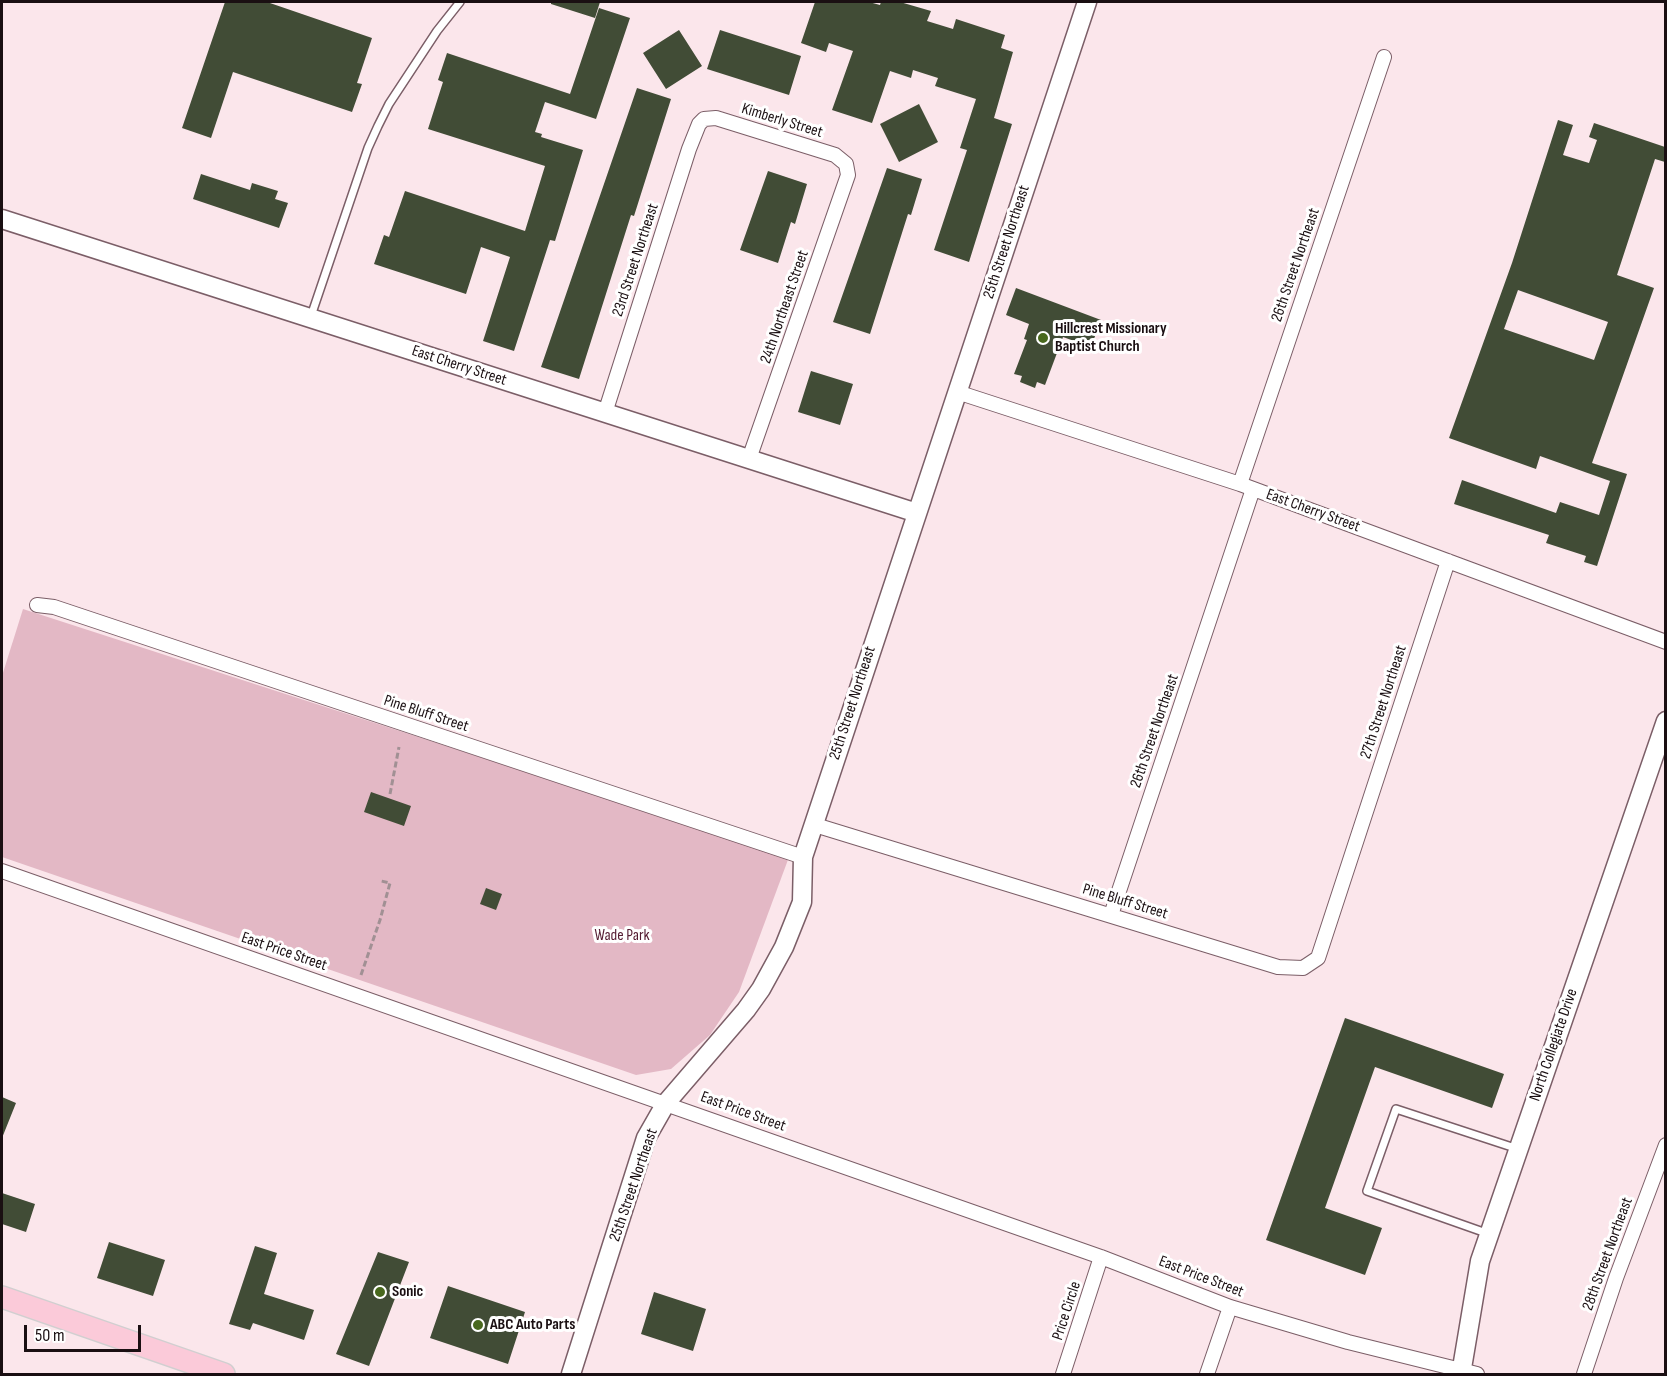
<!DOCTYPE html>
<style>
body{margin:0}
#map{position:relative;width:1667px;height:1376px;overflow:hidden;background:#fbe6eb;font-family:"Sofia Sans Condensed",sans-serif}
canvas{display:block}
.frame{position:absolute;inset:0;border:3px solid #1a0f12;pointer-events:none}
.scale{position:absolute;left:24px;top:1325px;width:117px;height:27px;box-sizing:border-box;border:3px solid #1a0f12;border-top:0;padding-left:8px;font-size:18px;line-height:21px;white-space:nowrap;color:#1a0f12;-webkit-text-stroke:4px #fff;paint-order:stroke}
</style>
<div id="map">
<canvas width="1667" height="1376"></canvas>
<div class="frame"></div>
<div class="scale">50 m</div>
</div>
<script>
const ctx = document.querySelector('canvas').getContext('2d');
ctx.lineJoin = 'round';
function paint(path, color) {
  ctx.fillStyle = color;
  ctx.fill(path, 'evenodd');
}
function poly(rows) {
  const path = new Path2D();
  for (const r of rows) {
    path.moveTo(r[0], r[1]);
    for (let i = 2; i < r.length; i += 2) path.lineTo(r[i], r[i + 1]);
  }
  return path;
}
function trace(path, color, width, dash) {
  ctx.strokeStyle = color;
  ctx.lineWidth = width;
  ctx.lineCap = dash ? 'butt' : 'round';
  ctx.setLineDash(dash || []);
  ctx.stroke(path);
}
function label(font, color, halo, rows, align = 'center') {
  ctx.font = font + ' "Sofia Sans Condensed",sans-serif';
  ctx.lineWidth = 6;
  ctx.setLineDash([]);
  ctx.textBaseline = 'middle';
  ctx.strokeStyle = halo;
  ctx.fillStyle = color;
  for (const [text, x, y, turn = 0] of rows) {
    ctx.save();
    ctx.translate(x, y);
    ctx.rotate((+turn || 0) * Math.PI / 180);
    ctx.textAlign = isNaN(turn) ? turn : align;
    if (halo) ctx.strokeText(text, 0, 0);
    ctx.fillText(text, 0, 0);
    ctx.restore();
  }
}
paint(poly([
 [23,609,789,857,739,992,710,1035,671,1069,636,1075,2,857,2,676]
]), '#e3b8c5');
paint(poly([
 [225,2,267,2,372,38,357,83,362,84,352,112,233,72,211,138,182,128],
 [551,2,600,2,595,18,551,4],
 [815,2,869,2,880,5,881,2,900,2,931,11,927,21,953,29,956,19,1005,35,1001,48,1013,52,994,118,1012,124,969,262,934,250,967,150,960,148,976,99,935,86,938,78,913,70,911,78,890,71,872,123,832,110,853,51,829,43,826,52,801,43],
 [599,8,630,18,596,119,545,102,535,132,542,134,541,137,583,150,555,241,550,240,514,351,483,341,510,257,481,247,466,294,374,264,384,235,389,237,405,191,525,231,545,166,428,129,443,82,438,80,447,53,570,94],
 [679,30,702,66,666,89,643,53],
 [720,30,801,56,789,95,707,69],
 [637,88,671,99,634,216,631,215,579,379,541,367],
 [919,104,938,142,899,162,880,124],
 [1558,120,1573,125,1563,155,1589,163,1597,140,1589,137,1594,123,1665,147,1665,162,1655,159,1617,275,1654,288,1592,463,1627,474,1597,566,1584,562,1586,556,1546,543,1549,535,1454,504,1462,480,1556,513,1560,502,1599,515,1610,481,1540,456,1536,469,1449,438,1512,263],
 [1518,290,1608,322,1594,360,1504,329],
 [887,168,922,179,911,215,908,214,870,334,833,322],
 [768,171,807,184,795,224,791,222,778,263,740,250],
 [201,174,250,190,252,183,278,191,275,199,288,203,279,228,193,199],
 [1016,288,1101,320,1091,347,1063,337,1045,385,1037,382,1035,388,1020,382,1022,376,1014,374,1027,340,1024,339,1029,324,1006,315],
 [811,371,853,384,840,425,798,412],
 [371,792,411,806,404,826,364,812],
 [486,888,502,894,496,910,480,904],
 [1345,1018,1504,1074,1492,1108,1375,1067,1325,1208,1382,1228,1365,1275,1266,1240],
 [2,1097,16,1103,2,1138],
 [2,1193,35,1204,26,1232,2,1224],
 [109,1242,165,1260,153,1296,97,1278],
 [255,1246,277,1253,264,1294,314,1310,304,1340,253,1323,250,1330,229,1324],
 [378,1252,409,1262,369,1366,336,1354],
 [448,1286,525,1312,508,1364,430,1338],
 [654,1292,706,1309,693,1351,641,1334]
]), '#414c36');
const lane = poly([
 [311,316,368,148,378,126,389,104,437,31,460,2],
 [1489,1234,1367,1191,1396,1109,1518,1149]
]);
const street = poly([
 [957,392,1240,484,1666,642],
 [605,413,689,149,699,124,704,119,716,118,835,155,846,164,848,175,749,459],
 [1240,484,1384,57],
 [37,605,54,607,803,857],
 [815,825,1278,967,1303,968,1318,958,1448,561],
 [2,871,1101,1257,1230,1307,1348,1342,1477,1374],
 [1111,915,1253,489],
 [1063,1374,1101,1257],
 [1207,1374,1230,1307],
 [1584,1374,1616,1278,1666,1145]
]);
const secondary = poly([
 [2,219,917,513],
 [571,1374,646,1138,666,1103,746,1010,761,989,784,947,802,902,803,857,1087,2],
 [1461,1374,1480,1261,1666,721]
]);
const primary = poly([
 [2,1297,224,1374]
]);
trace(lane, '#7b5e67', 10);
trace(street, '#7b5e67', 16);
trace(secondary, '#7b5e67', 21);
trace(primary, '#d1cfd0', 24);
trace(poly([
 [390,794,399,747],
 [361,975,380,920,390,883,381,881]
]), '#a19094', 3, [6, 3]);
trace(lane, '#fff', 7);
trace(street, '#fff', 14);
trace(secondary, '#fff', 18);
trace(primary, '#fbcad9', 21);
for (const [x, y, r, color] of [
 [1043,338,6,"#48681d"],
 [380,1292,6,"#48681d"],
 [478,1325,6,"#48681d"]
]) {
  const dot = new Path2D();
  dot.arc(x, y, r, 0, 2 * Math.PI);
  ctx.fillStyle = color;
  ctx.fill(dot);
  trace(dot, '#fff', 2);
}
label('16px', '#1a0f12', '#fff', [
 ["Kimberly Street",782,121,17],
 ["25th Street Northeast",1007,242,-72],
 ["23rd Street Northeast",636,260,-72],
 ["26th Street Northeast",1296,265,-71],
 ["24th Northeast Street",785,307,-71],
 ["East Cherry Street",459,366,18],
 ["East Cherry Street",1313,511,20],
 ["27th Street Northeast",1384,702,-72],
 ["25th Street Northeast",853,703,-72],
 ["Pine Bluff Street",426,714,18],
 ["26th Street Northeast",1155,731,-71],
 ["Pine Bluff Street",1125,902,17],
 ["East Price Street",284,952,19],
 ["North Collegiate Drive",1554,1045,-71],
 ["East Price Street",743,1112,20],
 ["25th Street Northeast",634,1185,-71],
 ["28th Street Northeast",1608,1254,-70],
 ["East Price Street",1201,1277,21],
 ["Price Circle",1067,1311,-72]
]);
label('bold 16px', '#1a0f12', '#fff', [
 ["Hillcrest Missionary",1055,329],
 ["Baptist Church",1055,347],
 ["Sonic",392,1292],
 ["ABC Auto Parts",490,1325]
], 'left');
label('16px', '#541b31', '#fff', [
 ["Wade Park",622,936]
]);
</script>
